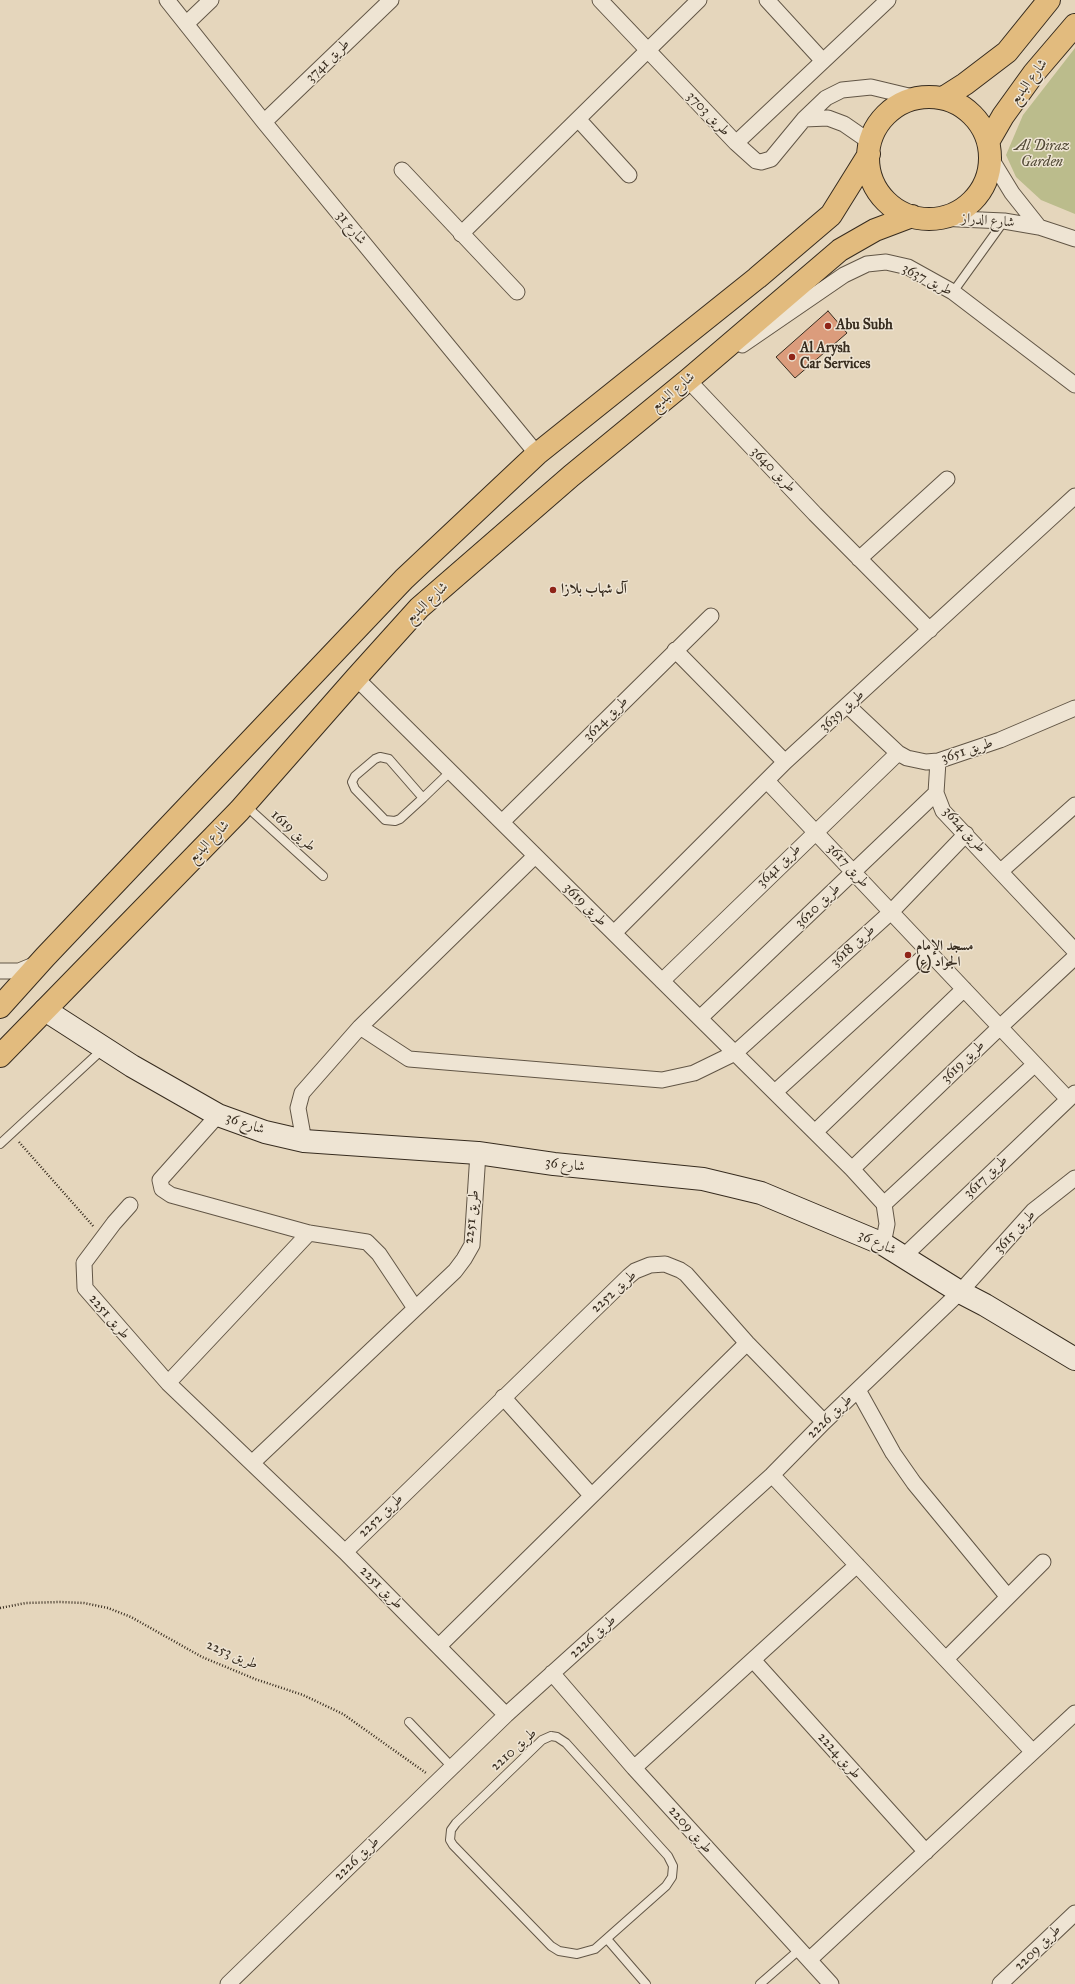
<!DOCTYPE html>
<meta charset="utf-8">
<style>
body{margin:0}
canvas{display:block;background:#e5d6bc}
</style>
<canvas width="1075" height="1984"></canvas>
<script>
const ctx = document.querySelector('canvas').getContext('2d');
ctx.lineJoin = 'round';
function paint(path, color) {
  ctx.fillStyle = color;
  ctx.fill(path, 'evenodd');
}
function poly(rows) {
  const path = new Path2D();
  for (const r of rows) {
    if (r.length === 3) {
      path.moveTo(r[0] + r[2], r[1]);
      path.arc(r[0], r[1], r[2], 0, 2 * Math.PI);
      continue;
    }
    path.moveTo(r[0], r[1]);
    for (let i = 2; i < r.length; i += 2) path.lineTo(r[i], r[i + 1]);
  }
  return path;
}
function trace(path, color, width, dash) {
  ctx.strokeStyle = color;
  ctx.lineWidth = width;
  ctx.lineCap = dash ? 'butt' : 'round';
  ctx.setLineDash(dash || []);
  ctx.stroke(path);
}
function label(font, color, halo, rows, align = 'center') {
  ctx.font = font + ' "IM FELL Great Primer",Amiri,serif';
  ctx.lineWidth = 3;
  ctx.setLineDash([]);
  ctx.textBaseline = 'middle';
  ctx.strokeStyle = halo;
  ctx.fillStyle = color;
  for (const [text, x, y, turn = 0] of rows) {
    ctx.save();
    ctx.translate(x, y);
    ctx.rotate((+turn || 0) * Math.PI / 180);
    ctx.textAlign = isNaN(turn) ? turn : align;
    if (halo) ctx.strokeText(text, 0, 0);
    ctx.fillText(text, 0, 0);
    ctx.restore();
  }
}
paint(poly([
 [1075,48,1075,214,1041,200,1016,177,1006,155,1023,115]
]), '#bbbc8c');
const building = poly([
 [828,311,847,333,795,378,776,357,828,311]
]);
paint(building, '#db9c7c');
trace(building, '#372c1f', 1);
const lane = poly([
 [953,292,1004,221],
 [423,798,389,759,380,757,375,759,355,776,352,782,355,789,385,820,395,821,400,819,423,798,450,772],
 [245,805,323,876],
 [0,1144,104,1048],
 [409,1722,452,1767],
 [551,1736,557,1737,566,1743,668,1856,673,1866,672,1877,666,1886,595,1949,577,1954,559,1951,551,1946,453,1845,450,1840,451,1830,456,1823,542,1740,551,1736],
 [607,1939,646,1984],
 [760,1984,799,1950]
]);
const street = poly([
 [167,0,264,122,537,454],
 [600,0,736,143,756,161,761,162,771,159,804,119,826,98,842,90,871,87,917,98],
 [767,0,823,61],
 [186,24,211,0],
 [578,119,629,175],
 [804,119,828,118,844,124,870,142],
 [264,122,391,0],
 [736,143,888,0],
 [990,157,1012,193,1039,227],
 [402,170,517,292],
 [937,218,1004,221,1039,227,1075,239],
 [461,234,699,0],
 [742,345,844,275,867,264,886,262,908,267,953,292,1075,385],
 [695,375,688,380,815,514,930,630],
 [859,559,947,479],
 [675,650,785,762],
 [356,678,852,1169,884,1204,887,1224,883,1244],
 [848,706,898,753,907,758,926,762,938,761,1000,740,1075,708],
 [938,761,936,793,943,811,1075,951],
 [767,781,1068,1099],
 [502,822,711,616],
 [1001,871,1075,805],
 [614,933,785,762,1075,496],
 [0,971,19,971,36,964],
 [662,981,898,753],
 [700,1018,936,793],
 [360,1027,409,1059,662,1080,694,1073,735,1053,891,912,966,834],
 [775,1092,929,952],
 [218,1115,160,1180,162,1189,171,1195,309,1233,367,1242,379,1254,415,1308],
 [815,1132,964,989],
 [304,1141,298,1108,302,1093,360,1027,535,856],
 [852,1169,1000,1027,1075,957],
 [884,1204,1035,1064],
 [130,1205,114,1223,84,1263,85,1288,168,1383,345,1552,506,1715],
 [904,1256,1075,1093],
 [168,1383,309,1233],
 [858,1390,893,1453,914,1483,1008,1597],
 [503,1397,591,1495],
 [252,1463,455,1271,464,1259,472,1245,478,1153],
 [772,1475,1033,1752],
 [345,1552,629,1276,635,1271,650,1265,665,1264,680,1270,686,1274,747,1343,824,1422],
 [439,1646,747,1343],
 [946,1659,1043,1562],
 [753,1660,926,1852],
 [552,1673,634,1768,831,1984],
 [634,1768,857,1565],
 [809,1960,1075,1713],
 [228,1984,506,1715,772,1475,824,1422,960,1292,1033,1211,1075,1178],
 [1000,1984,1075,1913]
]);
const secondary = poly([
 [45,1010,132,1066,218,1115,265,1132,304,1141,478,1153,554,1164,703,1179,761,1193,883,1244,960,1292,985,1305,1075,1359]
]);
const primary = poly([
 [929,158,61],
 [943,98,965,84,1007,52,1049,0],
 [988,142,1003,116,1034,73,1075,25],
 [0,1007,45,957,404,579,537,454,757,278,831,215,869,154],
 [0,1056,239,811,356,678,419,608,571,476,688,380,840,250,875,230,912,216]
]);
trace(lane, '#625646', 10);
trace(street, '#625646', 17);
trace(secondary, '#372c1f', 24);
trace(primary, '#372c1f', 24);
trace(poly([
 [19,1142,94,1227],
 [0,1608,26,1603,60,1602,84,1603,108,1608,131,1617,202,1657,255,1679,303,1695,343,1714,426,1773]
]), '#372c1f', 2.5, [1, 2]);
trace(lane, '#eee4d3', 8);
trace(street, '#eee4d3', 15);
trace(secondary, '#eee4d3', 22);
trace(primary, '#e2bb7e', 22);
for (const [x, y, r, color] of [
 [828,326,4,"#8f2418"],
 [792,357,4,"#8f2418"],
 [553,590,4,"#8f2418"],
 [908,955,4,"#8f2418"]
]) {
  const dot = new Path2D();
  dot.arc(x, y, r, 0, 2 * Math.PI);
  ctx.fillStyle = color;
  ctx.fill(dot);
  trace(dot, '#eee4d3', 1.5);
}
label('14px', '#372c1f', '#eee4d3', [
 ["طريق 3741",328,61,-44],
 ["شارع البديع",1029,82,-53],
 ["طريق 3703",708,114,46],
 ["شارع الدراز",988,221,5],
 ["شارع 31",351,228,51],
 ["طريق 3637",927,280,27],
 ["شارع البديع",673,392,-40],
 ["طريق 3640",773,470,46],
 ["شارع البديع",427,603,-43],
 ["طريق 3639",842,711,-42],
 ["طريق 3624",606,719,-45],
 ["طريق 3651",967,751,-18],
 ["طريق 3624",964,830,48],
 ["طريق 1619",293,831,42],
 ["شارع البديع",209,842,-46],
 ["طريق 3641",779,866,-44],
 ["طريق 3617",848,866,47],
 ["طريق 3619",585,905,45],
 ["طريق 3620",818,906,-44],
 ["طريق 3618",853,946,-42],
 ["طريق 3619",963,1062,-44],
 ["شارع 36",245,1124,19],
 ["شارع 36",565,1165,7],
 ["طريق 3617",986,1177,-44],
 ["طريق 2251",472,1217,-84],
 ["طريق 3615",1015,1232,-47],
 ["شارع 36",877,1243,25],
 ["طريق 2252",614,1292,-42],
 ["طريق 2251",109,1317,49],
 ["طريق 2226",830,1417,-44],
 ["طريق 2252",381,1516,-44],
 ["طريق 2251",381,1588,45],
 ["طريق 2226",593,1637,-42],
 ["طريق 2253",232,1655,23],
 ["طريق 2210",514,1750,-42],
 ["طريق 2224",839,1756,48],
 ["طريق 2209",690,1830,48],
 ["طريق 2226",357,1859,-44],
 ["طريق 2209",1038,1948,-44]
]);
label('italic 14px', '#514935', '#eee4d3', [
 ["Al Diraz",1042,147],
 ["Garden",1042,163]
]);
label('bold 14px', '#372c1f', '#eee4d3', [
 ["Abu Subh",836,326],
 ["Al Arysh",800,349],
 ["Car Services",800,365],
 ["آل شهاب بلازا",561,590],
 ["مسجد الإمام",916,947],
 ["الجواد (ع)",916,963]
], 'left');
</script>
